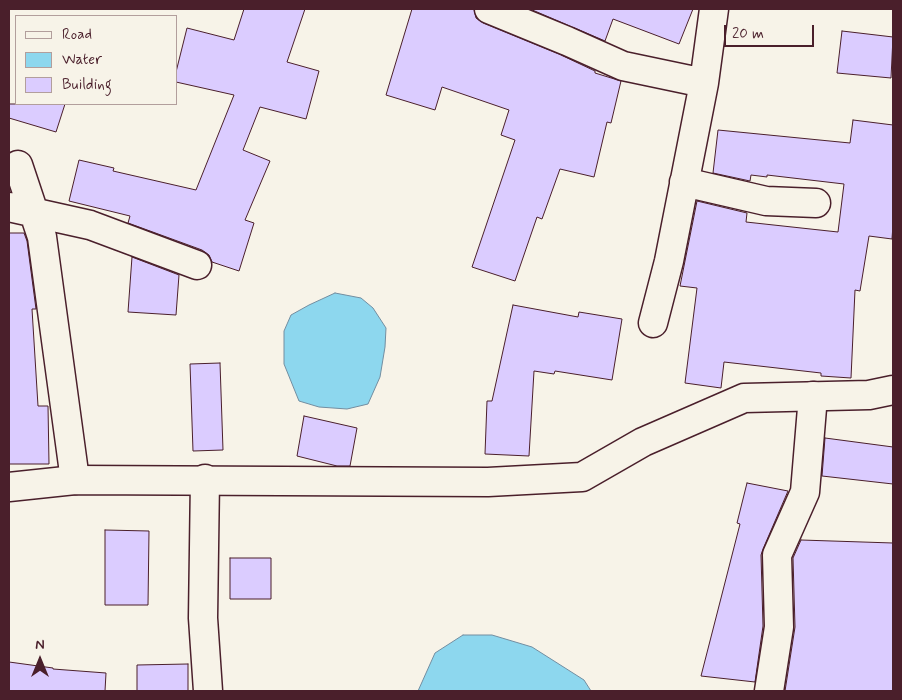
<!DOCTYPE html>
<style>
body{margin:0}
#map{position:relative;width:902px;height:700px;overflow:hidden;background:#f7f3e8;font-family:Mynerve,sans-serif}
canvas{display:block}
.frame{position:absolute;inset:0;border:10px solid #4a1f2b;pointer-events:none}
.legend{position:absolute;left:15px;top:15px;width:162px;height:90px;box-sizing:border-box;background:#f7f3e8;border:1px solid #b29e9c;margin:0;padding:6px 9px;list-style:none;font-size:15px;color:#4a1f2b}
.legend li{display:flex;align-items:center;gap:10px;height:25px}
.legend b{width:25px;border:1px solid #b29e9c}
.north{position:absolute;left:15px;top:635px;width:50px;height:50px;-webkit-text-stroke:4px #f7f3e8;paint-order:stroke;rotate:0deg;font-size:14px;font-weight:700;line-height:20px;text-align:center;color:#4a1f2b}
.north::after{content:'';display:block;margin:auto;width:18px;height:22px;background:#4a1f2b;clip-path:polygon(50% 0,100% 100%,50% 72%,0 100%)}
.scale{position:absolute;left:724px;top:25px;width:90px;height:22px;box-sizing:border-box;border:2px solid #4a1f2b;border-top:0;padding-left:6px;font-size:15px;line-height:18px;white-space:nowrap;color:#4a1f2b;-webkit-text-stroke:4px #f7f3e8;paint-order:stroke}
</style>
<div id="map">
<canvas width="902" height="700"></canvas>
<div class="frame"></div>
<ul class="legend">
<li><b style="height:6px;background:#f7f3e8"></b>Road</li>
<li><b style="height:14px;background:#8dd7ee"></b>Water</li>
<li><b style="height:14px;background:#dbccff"></b>Building</li>
</ul>
<div class="north">N</div>
<div class="scale">20 m</div>
</div>
<script>
const ctx = document.querySelector('canvas').getContext('2d');
ctx.lineJoin = 'round';
function paint(path, color) {
  ctx.fillStyle = color;
  ctx.fill(path, 'evenodd');
}
function poly(rows) {
  const path = new Path2D();
  for (const r of rows) {
    path.moveTo(r[0], r[1]);
    for (let i = 2; i < r.length; i += 2) path.lineTo(r[i], r[i + 1]);
  }
  return path;
}
function trace(path, color, width, dash) {
  ctx.strokeStyle = color;
  ctx.lineWidth = width;
  ctx.lineCap = dash ? 'butt' : 'round';
  ctx.setLineDash(dash || []);
  ctx.stroke(path);
}
const water = poly([
 [335,293,361,298,373,308,386,328,385,347,380,377,368,404,347,409,319,407,299,401,284,364,284,331,291,315,309,305,335,293],
 [463,635,492,635,532,647,584,680,591,691,418,691,435,653,463,635]
]);
paint(water, '#8dd7ee');
trace(water, '#728da0', 1);
const building = poly([
 [244,9,305,9,287,62,319,71,306,119,260,107,243,150,270,161,245,220,254,223,239,271,212,262,209,255,202,250,128,223,130,216,69,201,79,160,114,168,113,171,196,190,234,95,176,82,176,72,187,28,234,40,244,9],
 [412,9,474,9,476,18,483,23,561,55,595,71,595,73,621,81,611,123,607,122,594,177,560,169,542,219,537,217,515,281,472,267,515,140,501,135,509,110,442,87,435,110,386,95,412,9],
 [530,9,693,9,679,44,613,19,605,41,530,9],
 [842,31,893,37,891,78,837,73,842,31],
 [9,104,65,104,56,132,9,118,9,104],
 [853,120,893,125,893,225,892,239,869,236,860,291,855,290,851,378,821,376,821,373,724,362,721,388,685,383,697,288,680,286,697,201,747,213,746,222,838,232,844,184,767,175,767,177,751,175,750,181,713,173,718,130,850,143,853,120],
 [9,233,24,233,27,241,36,309,32,309,38,406,48,406,49,464,9,464,9,233],
 [132,257,179,275,176,315,128,312,132,257],
 [513,305,578,317,579,312,622,319,612,380,555,371,554,374,534,371,529,456,485,454,487,401,492,401,513,305],
 [220,363,223,450,193,451,190,364,220,363],
 [304,416,357,428,350,466,337,466,297,456,304,416],
 [825,438,893,447,893,484,822,476,825,438],
 [747,483,788,491,763,549,761,555,763,626,755,682,701,676,740,524,737,523,747,483],
 [105,530,149,531,148,605,105,605,105,530],
 [801,540,893,543,893,691,785,691,795,627,793,558,801,540],
 [230,558,271,558,271,599,230,599,230,558],
 [9,662,53,668,53,669,106,673,105,691,9,691,9,662],
 [188,664,188,691,137,691,137,665,188,664]
]);
paint(building, '#dbccff');
trace(building, '#4a1f2b', 1);
const minor = poly([
 [489,9,567,41,623,66,704,83,714,9],
 [18,165,42,237,75,480],
 [684,182,766,201,816,203],
 [9,207,90,225,197,265],
 [653,323,669,261,704,83],
 [205,479,203,618,208,691],
 [769,691,779,627,777,555,805,492,813,396]
]);
const tertiary = poly([
 [9,487,75,480,488,482,582,477,643,442,744,398,869,395,893,390]
]);
trace(minor, '#4a1f2b', 31);
trace(tertiary, '#4a1f2b', 31);
trace(minor, '#f7f3e8', 28);
trace(tertiary, '#f7f3e8', 28);
</script>
